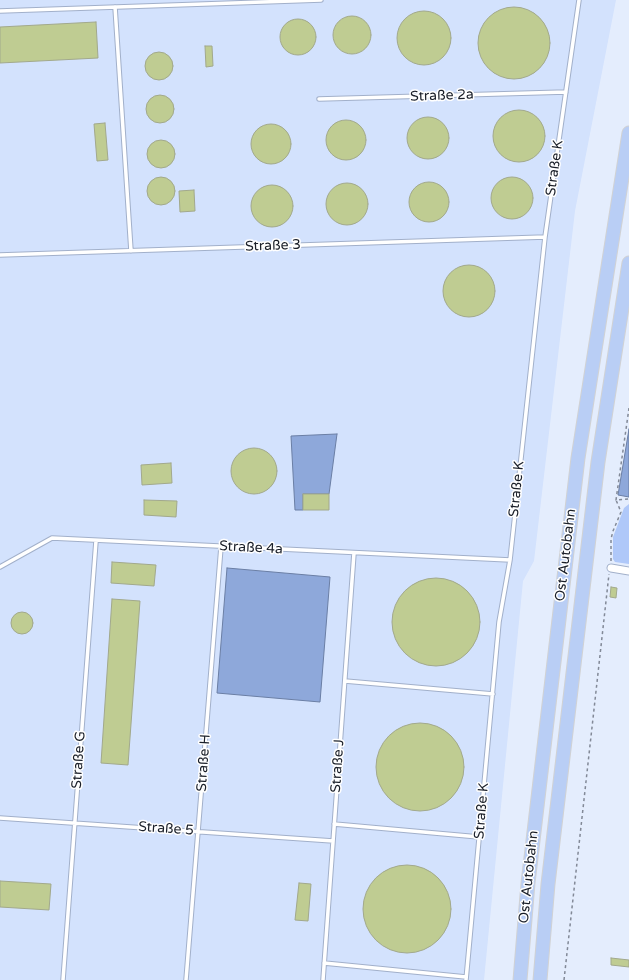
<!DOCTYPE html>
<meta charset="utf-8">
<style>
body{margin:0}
canvas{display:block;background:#e4edfd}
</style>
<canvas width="629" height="980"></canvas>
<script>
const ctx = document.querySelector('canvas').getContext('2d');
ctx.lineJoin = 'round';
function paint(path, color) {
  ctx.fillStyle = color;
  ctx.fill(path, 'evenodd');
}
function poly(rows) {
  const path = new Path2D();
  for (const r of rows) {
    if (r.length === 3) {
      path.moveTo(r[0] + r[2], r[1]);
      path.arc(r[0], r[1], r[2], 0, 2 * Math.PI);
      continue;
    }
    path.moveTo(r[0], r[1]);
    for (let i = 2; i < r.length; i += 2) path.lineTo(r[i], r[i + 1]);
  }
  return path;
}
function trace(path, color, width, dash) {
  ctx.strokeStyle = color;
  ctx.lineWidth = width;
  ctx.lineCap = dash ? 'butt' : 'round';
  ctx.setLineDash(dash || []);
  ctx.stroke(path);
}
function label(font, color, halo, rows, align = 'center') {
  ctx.font = font + ' "Varela Round",sans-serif';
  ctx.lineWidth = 3;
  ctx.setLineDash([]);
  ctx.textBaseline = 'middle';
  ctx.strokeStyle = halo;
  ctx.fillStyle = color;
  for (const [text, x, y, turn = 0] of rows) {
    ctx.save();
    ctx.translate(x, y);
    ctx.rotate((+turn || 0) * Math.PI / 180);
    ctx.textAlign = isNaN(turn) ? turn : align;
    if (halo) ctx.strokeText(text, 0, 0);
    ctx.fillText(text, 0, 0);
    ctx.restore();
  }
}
paint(poly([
 [0,0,616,0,575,211,534,561,523,581,484,980,0,980]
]), '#d3e2fd');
paint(poly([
 [629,504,629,564,615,562,613,559,613,537,624,508]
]), '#afc8f9');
const water = poly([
 [629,429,629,497,618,495,629,429],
 [337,434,329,494,303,494,303,510,295,510,291,436,337,434],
 [227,568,330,577,320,702,217,693,227,568]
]);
paint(water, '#8ea8da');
trace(water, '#6b7fa5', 1);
const building = poly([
 [514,43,36],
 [424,38,27],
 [352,35,19],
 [298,37,18],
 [96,22,98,58,0,63,0,27,96,22],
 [205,46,212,46,213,66,206,67,205,46],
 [159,66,14],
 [160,109,14],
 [519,136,26],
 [428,138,21],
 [346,140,20],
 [105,123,108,160,97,161,94,124,105,123],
 [271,144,20],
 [161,154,14],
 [512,198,21],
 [161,191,14],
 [429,202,20],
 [347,204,21],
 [272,206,21],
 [194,190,195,211,180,212,179,191,194,190],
 [469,291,26],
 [254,471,23],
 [171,463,172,483,142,485,141,465,171,463],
 [303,494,329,494,329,510,303,510,303,494],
 [144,500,177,501,176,517,144,515,144,500],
 [112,562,156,565,154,586,111,583,112,562],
 [436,622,44],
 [611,587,617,588,616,598,610,597,611,587],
 [112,599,140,601,128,765,101,763,112,599],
 [22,623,11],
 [420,767,44],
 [407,909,44],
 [0,881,51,884,49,910,0,907,0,881],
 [299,883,311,884,308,921,295,920,299,883],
 [611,958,629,960,629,967,611,965,611,958]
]);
paint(building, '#bfcc92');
trace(building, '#a2a98c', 1);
const lane = poly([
 [115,7,131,251],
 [0,11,321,0],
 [319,99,566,92],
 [0,255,545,237],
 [0,567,52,538,510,560],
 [345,681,493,694],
 [0,818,333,841],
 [334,824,479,837],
 [324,963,466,977],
 [63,980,96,541],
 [186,980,221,547],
 [323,980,354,553],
 [466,980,499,622,510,560,545,237,579,0]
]);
const street = poly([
 [611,568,629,571]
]);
const highway = poly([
 [520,980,528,883,578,458,629,133],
 [540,980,548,884,598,462,629,263]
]);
trace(lane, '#a2b0ca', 5.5);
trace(street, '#a2b0ca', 9);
trace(highway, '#d1d2d4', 15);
trace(poly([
 [629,408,616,500,629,499],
 [611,561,611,539,613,531,621,512,616,500],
 [564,980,609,574]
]), '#828997', 1.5, [3, 3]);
trace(lane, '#fff', 3.5);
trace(street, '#fff', 7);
trace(highway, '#b9cef5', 13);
label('14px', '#1a1f29', '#fff', [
 ["Straße 2a",442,96,-2],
 ["Straße K",555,168,-82],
 ["Straße 3",273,246,-2],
 ["Straße K",517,489,-84],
 ["Straße 4a",251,548,3],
 ["Ost Autobahn",566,555,-83],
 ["Straße G",79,760,-86],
 ["Straße H",204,763,-86],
 ["Straße J",338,766,-86],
 ["Straße K",482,811,-85],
 ["Straße 5",166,829,4],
 ["Ost Autobahn",529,877,-84]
]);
</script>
